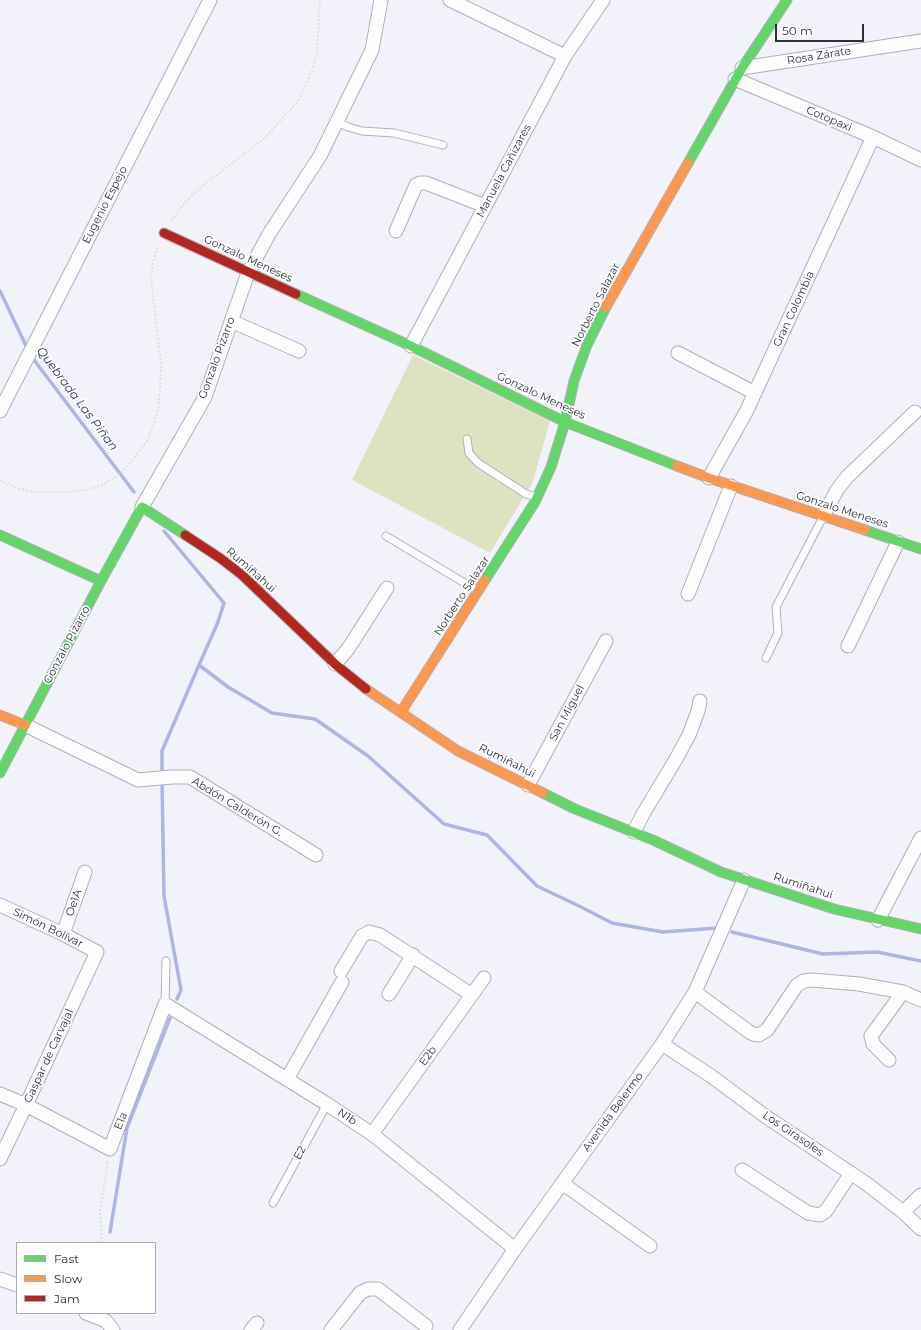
<!DOCTYPE html>
<meta charset="utf-8">
<style>
body{margin:0}
#map{position:relative;width:921px;height:1330px;overflow:hidden;background:#f2f3fa;font-family:Montserrat,sans-serif}
canvas{display:block}
.legend{position:absolute;left:16px;top:1242px;width:140px;height:72px;box-sizing:border-box;background:#fff;border:1px solid #abacb1;margin:0;padding:5px 7px;list-style:none;font-size:12px;color:#2e303c}
.legend li{display:flex;align-items:center;gap:8px;height:20px}
.legend b{width:20px;border:1px solid #abacb1}
.scale{position:absolute;left:775px;top:24px;width:89px;height:18px;box-sizing:border-box;border:2px solid #2e303c;border-top:0;padding-left:5px;font-size:12px;line-height:14px;white-space:nowrap;color:#2e303c;-webkit-text-stroke:3px #fff;paint-order:stroke}
</style>
<div id="map">
<canvas width="921" height="1330"></canvas>
<ul class="legend">
<li><b style="height:5px;background:#63d668"></b>Fast</li>
<li><b style="height:5px;background:#ff974d"></b>Slow</li>
<li><b style="height:5px;background:#b3261e"></b>Jam</li>
</ul>
<div class="scale">50 m</div>
</div>
<script>
const ctx = document.querySelector('canvas').getContext('2d');
ctx.lineJoin = 'round';
function paint(path, color) {
  ctx.fillStyle = color;
  ctx.fill(path, 'evenodd');
}
function poly(rows) {
  const path = new Path2D();
  for (const r of rows) {
    path.moveTo(r[0], r[1]);
    for (let i = 2; i < r.length; i += 2) path.lineTo(r[i], r[i + 1]);
  }
  return path;
}
function trace(path, color, width, dash) {
  ctx.strokeStyle = color;
  ctx.lineWidth = width;
  ctx.lineCap = dash ? 'butt' : 'round';
  ctx.setLineDash(dash || []);
  ctx.stroke(path);
}
function label(font, color, halo, rows, align = 'center') {
  ctx.font = font + ' Montserrat,sans-serif';
  ctx.lineWidth = 3.5;
  ctx.setLineDash([]);
  ctx.textBaseline = 'middle';
  ctx.strokeStyle = halo;
  ctx.fillStyle = color;
  for (const [text, x, y, turn = 0] of rows) {
    ctx.save();
    ctx.translate(x, y);
    ctx.rotate((+turn || 0) * Math.PI / 180);
    ctx.textAlign = isNaN(turn) ? turn : align;
    if (halo) ctx.strokeText(text, 0, 0);
    ctx.fillText(text, 0, 0);
    ctx.restore();
  }
}
paint(poly([
 [413,355,550,421,534,478,531,485,490,553,352,480]
]), '#dde3c0');
trace(poly([
 [0,291,28,350],
 [31,356,134,492],
 [164,531,224,603,218,622,199,665,228,687,272,713,315,719,368,756,444,824,487,835,537,886,581,907,612,923,663,932,717,928],
 [162,774,162,751,199,665],
 [162,781,164,896,181,990,177,999],
 [732,932,823,954,877,952,921,961],
 [110,1232,127,1128,170,1018]
]), '#aeb3e9', 3.5);
const lane = poly([
 [337,122,348,127,362,131,394,133,443,145],
 [467,439,469,453,478,463,526,494,537,497],
 [386,536,478,591],
 [766,658,778,633,776,607,823,517],
 [165,1004,166,961],
 [273,1203,327,1104]
]);
const street = poly([
 [450,0,565,56],
 [742,68,921,41],
 [735,79,873,137,921,160],
 [396,231,416,185,420,183,426,183,485,206],
 [231,321,299,351],
 [411,346,565,56,603,0],
 [678,353,755,393],
 [0,411,210,0],
 [709,478,746,412,873,137],
 [142,507,205,397,248,273,269,234,320,156,372,50,381,0],
 [823,516,837,490,847,477,915,412],
 [688,594,731,486],
 [848,646,898,542],
 [335,664,348,649,387,588],
 [25,725,138,780,172,777,190,777,316,855],
 [528,785,606,641],
 [634,832,643,814,676,759,689,735,698,711,700,701],
 [0,905,63,934,97,952,26,1105,0,1159],
 [878,920,921,838],
 [63,934,85,872],
 [341,971,362,936,369,932,380,935,472,995],
 [695,992,748,1031,753,1034,759,1035,767,1030,797,985,804,981,812,980,859,984,903,992,921,1000],
 [389,994,413,955],
 [662,1044,711,1076,765,1116,867,1184,903,1212,921,1229],
 [889,1060,873,1044,871,1036,903,992],
 [287,1079,342,982],
 [0,1094,26,1105,110,1149,165,1004,327,1104,372,1134,515,1249],
 [372,1134,484,978],
 [742,1170,808,1213,820,1215,826,1211,851,1173],
 [562,1183,650,1246],
 [903,1212,921,1195],
 [0,1279,17,1285],
 [86,1313,106,1321,113,1330],
 [251,1330,257,1323],
 [331,1330,360,1293,368,1289,378,1289,426,1326],
 [460,1330,515,1249,662,1044,695,992,744,880]
]);
const fast = poly([
 [688,163,742,68,787,0],
 [296,294,411,346,565,422,677,466],
 [865,530,921,549],
 [0,535,101,581],
 [485,580,535,502,551,467,565,422,574,381,587,345,606,307],
 [0,773,101,581,142,507,185,535],
 [543,793,575,809,653,840,721,872,834,909,921,929]
]);
const slow = poly([
 [606,307,688,163],
 [677,466,709,478,865,530],
 [366,689,458,751,543,793],
 [401,712,485,580],
 [0,715,25,725]
]);
const jam = poly([
 [164,233,296,294],
 [185,535,220,558,242,575,336,665,366,689]
]);
trace(lane, '#aeafb9', 9);
trace(street, '#aeafb9', 15);
trace(fast, '#aeafb9', 11);
trace(slow, '#aeafb9', 11);
trace(jam, '#aeafb9', 11);
trace(poly([
 [171,221,183,205,198,189,264,139,298,101,313,69,317,53,320,0],
 [0,480,16,488,32,492,67,492,87,490,104,484,117,476,128,466,147,441,153,426,158,410,160,390,161,364,151,279,153,263,158,246],
 [102,1243,100,1211,108,1160]
]), '#dfdfe2', 2, [2, 2]);
trace(lane, '#fdfdfe', 7);
trace(street, '#fdfdfe', 13);
trace(fast, '#63d668', 9);
trace(slow, '#ff974d', 9);
trace(jam, '#b3261e', 9);
label('11px', '#2e303c', '#fff', [
 ["Rosa Zárate",819,56,-9],
 ["Cotopaxi",829,119,23],
 ["Manuela Cañizares",504,171,-62],
 ["Eugenio Espejo",105,205,-63],
 ["Gonzalo Meneses",248,259,25],
 ["Norberto Salazar",596,305,-63],
 ["Gran Colombia",794,309,-65],
 ["Gonzalo Pizarro",217,358,-70],
 ["Gonzalo Meneses",541,396,25],
 ["Gonzalo Meneses",842,510,18],
 ["Rumiñahui",251,570,41],
 ["Norberto Salazar",462,596,-57],
 ["Gonzalo Pizarro",67,645,-62],
 ["San Miguel",567,713,-62],
 ["Rumiñahui",507,761,27],
 ["Abdón Calderón G.",237,807,31],
 ["Rumiñahui",803,886,18],
 ["Oe1A",74,903,-71],
 ["Simón Bolívar",48,928,26],
 ["Gaspar de Carvajal",49,1056,-65],
 ["E2b",428,1056,-54],
 ["Avenida Belermo",613,1112,-54],
 ["N1b",347,1117,34],
 ["E1a",121,1121,-69],
 ["Los Girasoles",793,1134,34],
 ["E2",300,1153,-62]
]);
label('italic 12px', '#292176', '#fff', [
 ["Quebrada Las Piñan",77,399,53]
]);
</script>
